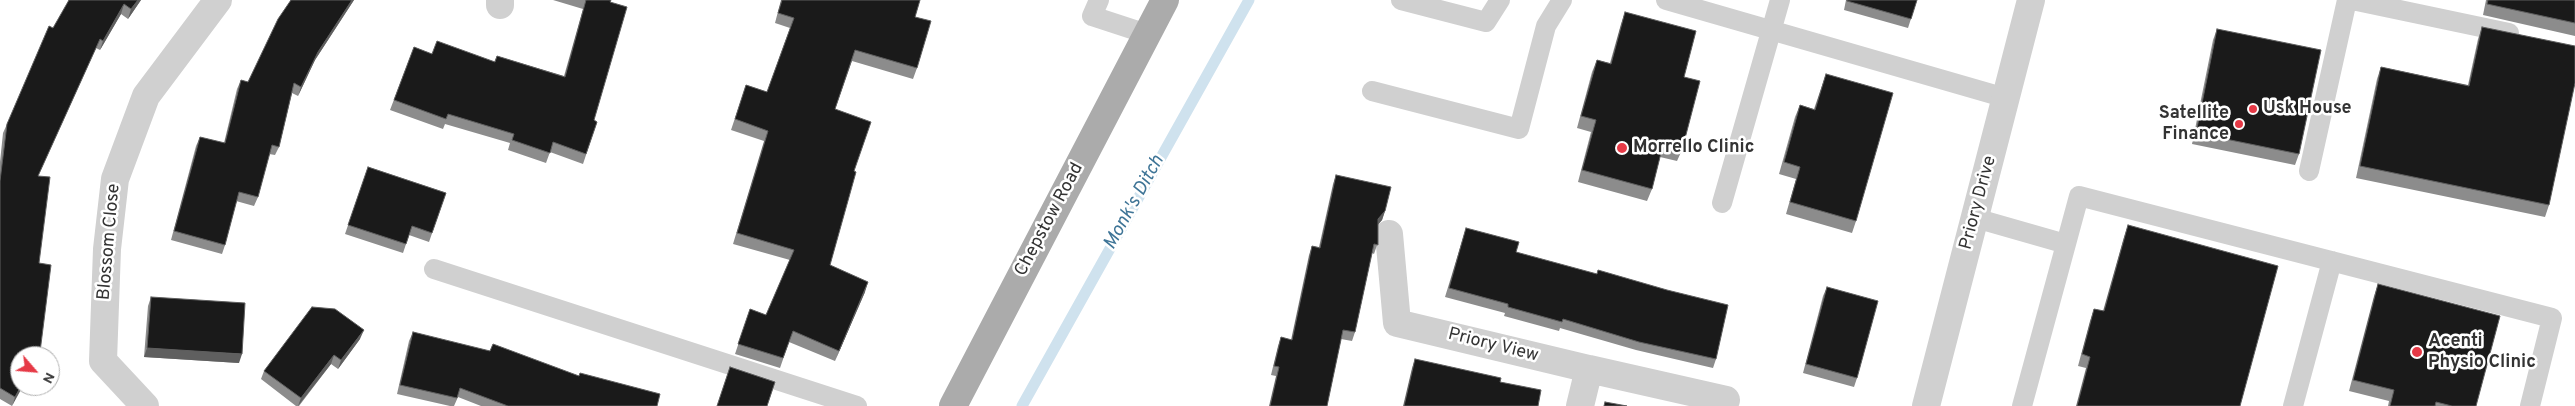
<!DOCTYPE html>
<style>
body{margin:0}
#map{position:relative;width:2575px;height:406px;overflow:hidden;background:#fff;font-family:Overpass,sans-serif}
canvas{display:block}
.north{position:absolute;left:10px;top:346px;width:50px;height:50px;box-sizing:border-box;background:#fff;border:1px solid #adadad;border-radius:50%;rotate:117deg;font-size:14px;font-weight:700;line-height:20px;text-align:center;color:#333}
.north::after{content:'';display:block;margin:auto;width:18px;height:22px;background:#e63946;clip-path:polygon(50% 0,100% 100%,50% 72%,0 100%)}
</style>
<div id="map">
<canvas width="2575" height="406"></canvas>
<div class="north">N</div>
</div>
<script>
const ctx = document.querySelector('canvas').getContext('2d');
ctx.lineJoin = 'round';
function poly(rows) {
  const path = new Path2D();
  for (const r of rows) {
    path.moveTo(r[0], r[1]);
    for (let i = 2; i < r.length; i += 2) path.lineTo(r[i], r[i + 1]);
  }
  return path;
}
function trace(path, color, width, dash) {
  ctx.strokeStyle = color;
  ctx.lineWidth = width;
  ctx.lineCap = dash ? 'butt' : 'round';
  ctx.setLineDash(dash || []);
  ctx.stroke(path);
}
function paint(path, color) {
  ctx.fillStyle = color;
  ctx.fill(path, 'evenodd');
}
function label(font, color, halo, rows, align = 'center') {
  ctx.font = font + ' Overpass,sans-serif';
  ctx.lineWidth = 5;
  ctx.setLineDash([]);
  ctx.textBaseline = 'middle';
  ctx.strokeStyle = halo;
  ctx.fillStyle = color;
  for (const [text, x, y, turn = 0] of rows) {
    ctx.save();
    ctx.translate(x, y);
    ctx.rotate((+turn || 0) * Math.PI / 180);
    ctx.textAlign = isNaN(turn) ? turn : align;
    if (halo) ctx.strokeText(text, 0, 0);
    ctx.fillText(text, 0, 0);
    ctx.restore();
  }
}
trace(poly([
 [1022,406,1249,0]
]), '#cfe2ee', 11);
trace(poly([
 [1099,0,1092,16,1147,34],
 [1401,0,1486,22,1500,0],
 [1666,0,2006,98],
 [2352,0,2509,33],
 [1372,91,1519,129,1546,26,1562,0],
 [2309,171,2347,0],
 [1722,203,1780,0],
 [1975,218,2066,244,2079,196,2552,318,2530,406],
 [434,269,857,406],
 [2022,406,2066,244],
 [2293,406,2332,261]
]), '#d0d0d0', 20);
trace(poly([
 [500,5,500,0],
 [1389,234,1397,323,1589,369,1580,406],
 [1589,369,1726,400],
 [145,406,103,361,107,249,115,179,146,96,218,0],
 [1926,406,2031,0]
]), '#d0d0d0', 28);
trace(poly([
 [953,406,1165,0]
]), '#ababab', 28);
paint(poly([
 [69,0,141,0,128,19,121,14,100,50,96,48,38,176,20,386,12,406,0,399,0,162,3,133,7,124],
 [291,0,354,0,315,60,298,96,292,93,279,147,275,155,269,154,258,197,254,206,236,201,225,245,222,254,171,240,196,146,200,137,224,143,237,89,241,80,248,82],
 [553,0,611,0,594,120,597,122,583,164,550,152,546,163,508,150,510,143,445,124,443,129,390,110,414,47,432,54,494,62,497,56,564,76,583,9],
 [781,0,920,0,915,17,917,68,913,79,852,61,835,109,854,171,830,265,865,292,835,361,789,342,780,368,735,354,750,309,766,315,790,260,733,244,764,141,731,130,746,85,767,92,790,28,775,23],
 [1846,0,1917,0,1908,28,1844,10],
 [2486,0,2575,0,2575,36,2483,15],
 [1625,12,1684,77,1682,150,1677,161,1660,157,1652,189,1647,201,1578,182,1591,132,1577,128,1592,72,1597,60,1610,63,1621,24],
 [2482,27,2549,205,2545,217,2356,178,2377,79,2381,67,2468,85,2478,39],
 [2217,29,2299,154,2295,165,2192,144,2213,40],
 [1826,74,1856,221,1852,233,1786,214,1796,179,1779,174,1795,117,1800,105,1814,109],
 [368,167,446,193,429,242,409,235,403,253,345,234],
 [1336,175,1385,211,1382,220,1378,225,1378,242,1374,254,1372,253,1355,332,1352,341,1341,339,1327,406,1269,406,1276,376,1271,375,1278,346,1281,337,1291,340,1309,255,1312,246,1319,247,1333,184],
 [2128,225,2240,406,2076,406,2086,368,2078,366,2090,321,2094,309,2103,311,2124,237],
 [1466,228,1516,252,1716,359,1713,368,1636,350,1560,328,1559,331,1504,316,1505,313,1445,297],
 [2378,284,2476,406,2388,406,2389,401,2349,391,2374,296],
 [1827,287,1857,378,1854,387,1803,373,1823,296],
 [151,297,239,363,144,357,148,306],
 [413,332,657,406,481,406,458,397,454,406,450,406,397,394,409,341],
 [360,339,338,369,331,364,299,406,296,406,261,379,264,371],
 [1415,359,1500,382,1538,406,1403,406,1412,368]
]), '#8c8c8c');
paint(poly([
 [138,0,141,0,128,19,131,9],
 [352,0,354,0,315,60,298,96,301,87,318,52],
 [124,4,121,14,100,50,103,41],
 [1385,211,1382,220,1375,228,1378,219],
 [868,282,865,292,835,361,839,351],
 [364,330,360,339,338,369,341,360],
 [147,348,242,354,239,363,144,357],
 [334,355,331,364,298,406,301,398],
 [21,386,23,386,12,406,15,397]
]), '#5f5f5f');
const building = poly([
 [69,0,138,0,131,9,124,4,103,41,100,39,38,176,50,177,39,263,51,265,40,352,38,356,20,356,20,386,21,386,15,397,0,388,0,181,7,124,49,26,53,28,69,0],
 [291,0,352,0,318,52,301,87,294,83,279,147,272,145,258,197,239,192,225,245,174,231,200,137,225,143,241,80,248,82,278,19,291,0],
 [586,0,611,0,610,2,627,7,594,120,597,122,586,154,553,142,550,153,512,140,514,134,448,114,446,119,394,100,414,47,432,54,437,41,495,62,497,56,565,77,586,0],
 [782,0,920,0,915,17,931,21,917,68,855,50,835,109,871,122,854,171,856,172,830,265,868,282,839,351,793,331,783,358,738,344,750,309,766,315,794,250,737,233,768,131,735,119,746,85,767,92,794,18,778,13,782,0],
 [1847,0,1917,0,1911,19,1847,1,1847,0],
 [2488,0,2575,0,2575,23,2487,4,2488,0],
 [1625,12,1696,31,1684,77,1700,81,1682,150,1663,145,1652,189,1582,170,1596,120,1581,116,1597,60,1611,64,1625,12],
 [2482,27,2575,46,2575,83,2549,205,2360,166,2381,67,2469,86,2482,27],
 [2217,29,2321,50,2299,154,2196,133,2217,29],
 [1826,74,1893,93,1856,221,1790,202,1800,167,1784,162,1800,105,1815,110,1826,74],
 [368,167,446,193,432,233,412,226,406,244,348,225,368,167],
 [1336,175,1391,187,1385,211,1378,219,1378,245,1374,244,1355,332,1343,330,1327,406,1270,406,1279,367,1274,366,1281,337,1292,340,1312,246,1320,248,1336,175],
 [2128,225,2278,266,2240,406,2077,406,2090,357,2082,354,2094,309,2104,311,2128,225],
 [1466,228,1519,242,1516,252,1597,274,1598,270,1667,290,1728,305,1716,359,1639,342,1563,319,1562,322,1508,307,1508,304,1449,288,1466,228],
 [2378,284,2500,316,2476,406,2452,406,2436,402,2435,406,2390,406,2394,390,2353,380,2378,284],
 [1827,287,1878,301,1857,378,1806,364,1827,287],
 [151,297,245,303,242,354,147,348,151,297],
 [312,307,335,309,364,330,341,360,334,355,301,398,264,371,312,307],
 [413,332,490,351,493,344,579,376,580,373,660,394,657,406,508,406,460,388,457,398,400,385,413,332],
 [1415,359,1501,378,1500,382,1541,390,1538,406,1404,406,1415,359],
 [730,367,775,382,767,406,717,406,730,367],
 [1605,402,1627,406,1604,406,1605,402]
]);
paint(building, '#1a1a1a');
trace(building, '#5f5f5f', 1);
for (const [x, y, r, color] of [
 [2253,109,5,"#e63946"],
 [2239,124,5,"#e63946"],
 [1622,148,6,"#e63946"],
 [2417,352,6,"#e63946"]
]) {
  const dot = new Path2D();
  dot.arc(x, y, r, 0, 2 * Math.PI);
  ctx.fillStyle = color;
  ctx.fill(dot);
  trace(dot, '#fff', 2);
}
label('bold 18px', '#333', '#fff', [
 ["Usk House",2263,109],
 ["Satellite",2229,114,"right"],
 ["Finance",2229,135,"right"],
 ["Morrello Clinic",1633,148],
 ["Acenti",2428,342],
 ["Physio Clinic",2428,363]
], 'left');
label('18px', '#333', '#fff', [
 ["Priory Drive",1979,203,-75],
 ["Chepstow Road",1050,220,-62],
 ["Blossom Close",110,242,-85],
 ["Priory View",1493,346,14]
]);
label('italic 19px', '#3f7597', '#fff', [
 ["Monk's Ditch",1135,203,-61]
]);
</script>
